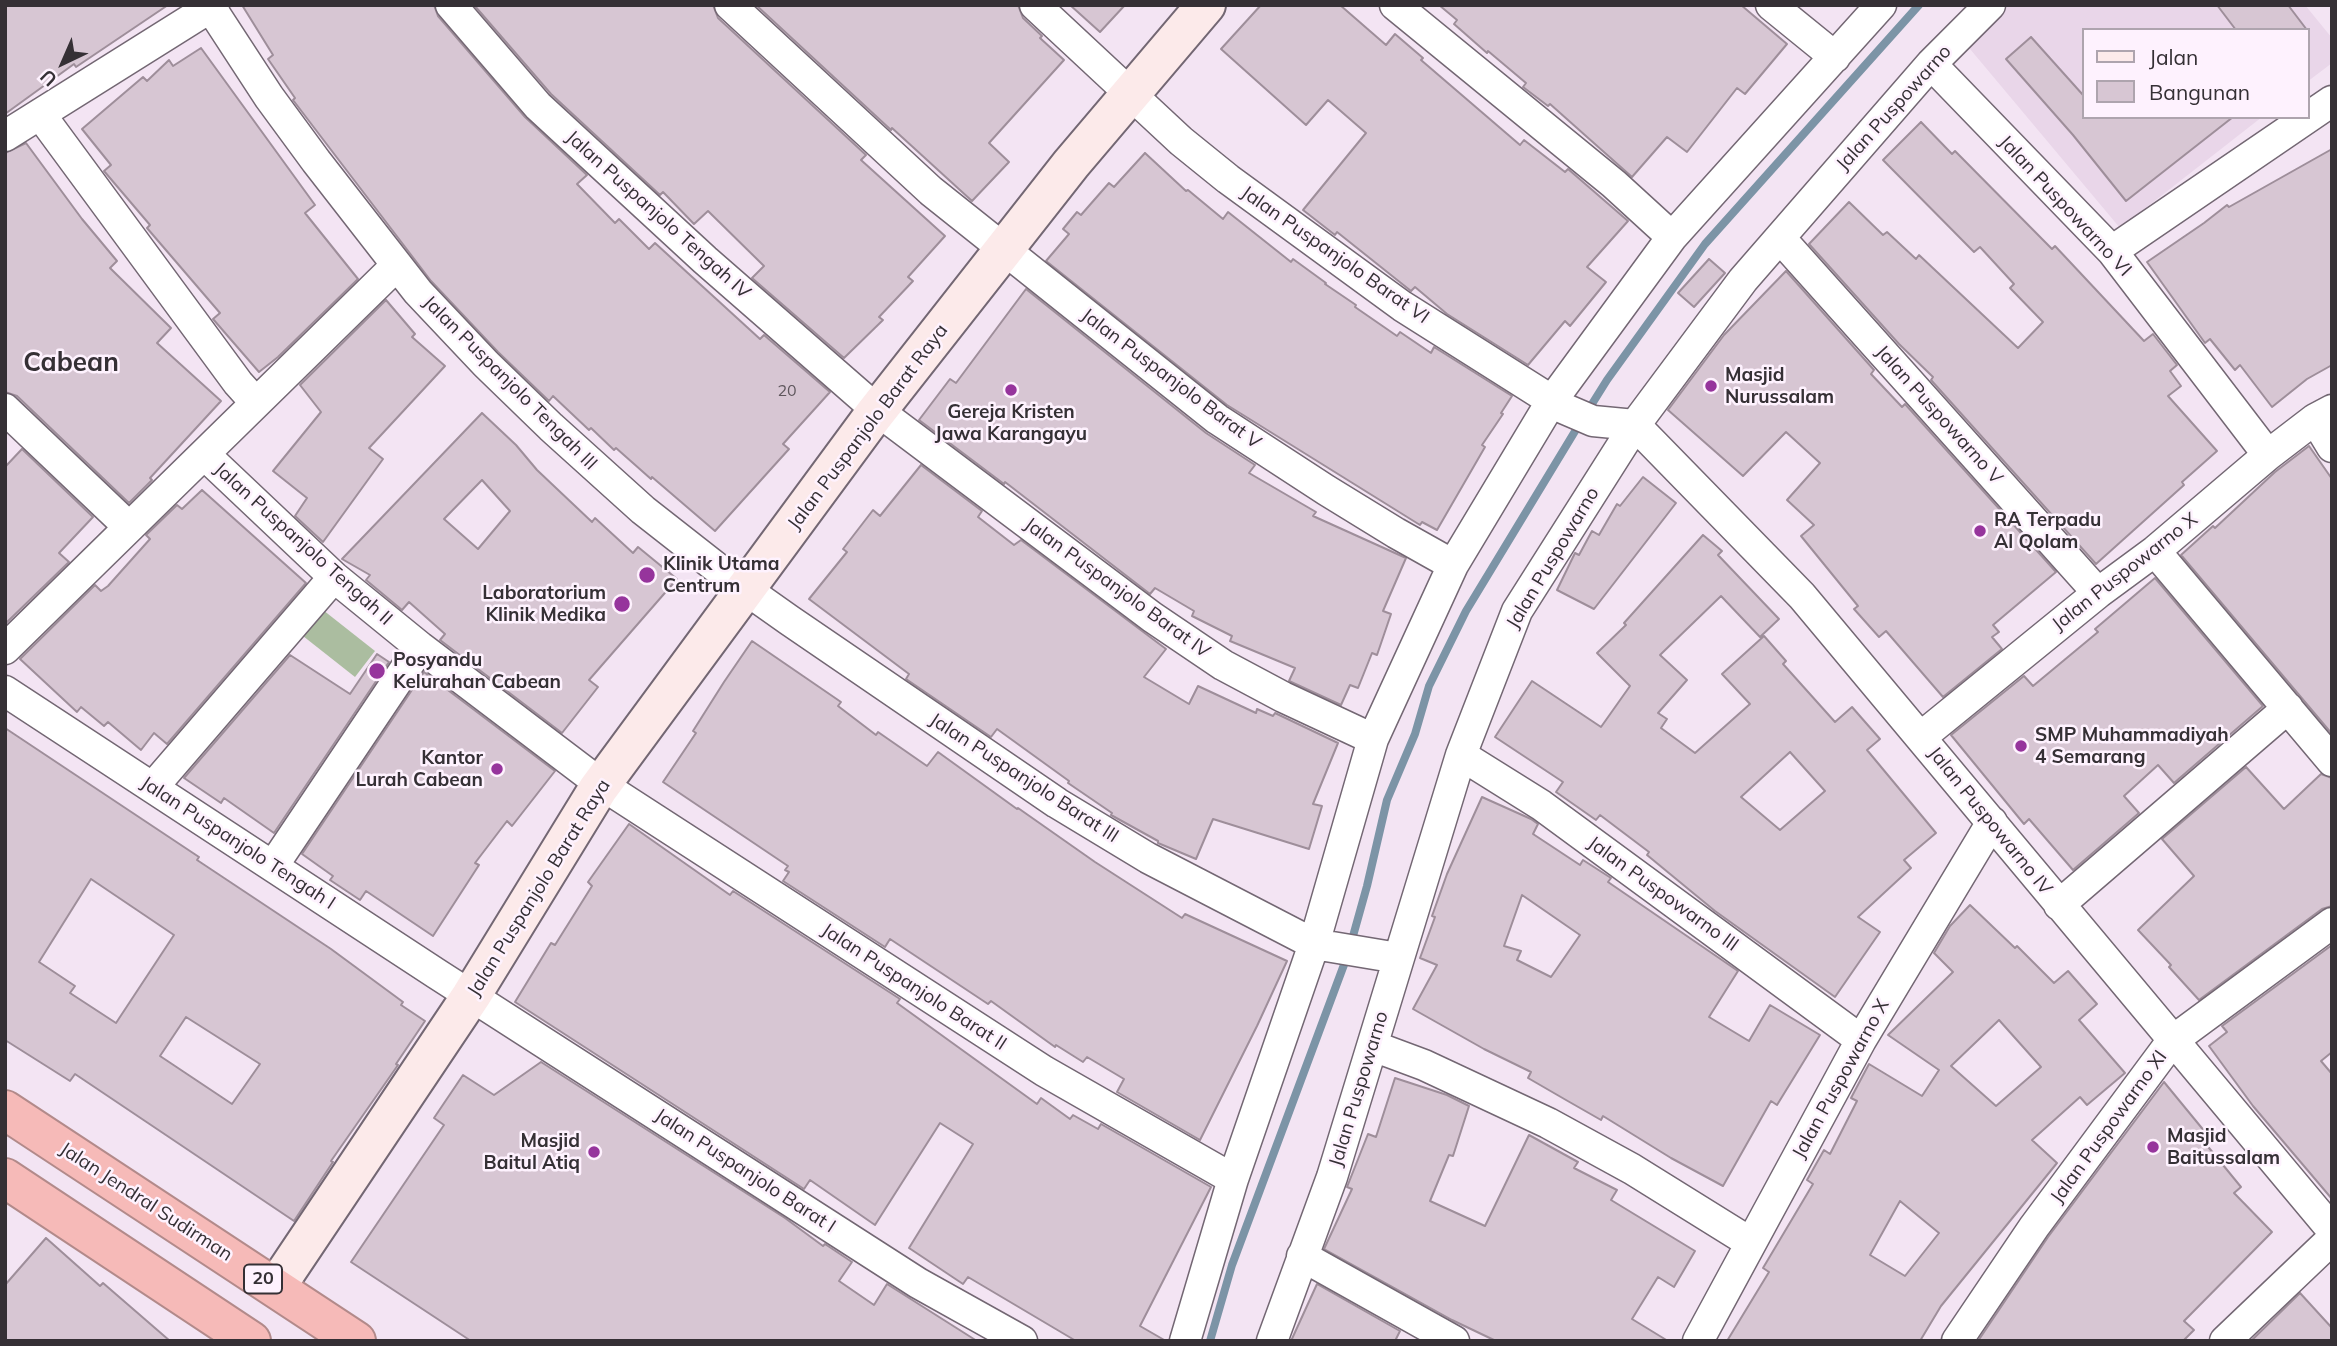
<!DOCTYPE html>
<style>
body{margin:0}
#map{position:relative;width:2337px;height:1346px;overflow:hidden;background:#f3e4f3;font-family:Mulish,sans-serif}
canvas{display:block}
.frame{position:absolute;inset:0;border:7px solid #353035;pointer-events:none}
.legend{position:absolute;left:2082px;top:28px;width:228px;height:91px;box-sizing:border-box;background:#fef2fe;border:2px solid #aea4ae;margin:0;padding:9px 12px;list-style:none;font-size:21px;color:#353035}
.legend li{display:flex;align-items:center;gap:14px;height:35px}
.legend b{width:35px;border:2px solid #aea4ae}
.north{position:absolute;left:28px;top:28px;width:70px;height:70px;-webkit-text-stroke:5px #fef2fe;paint-order:stroke;rotate:224deg;font-size:19px;font-weight:700;line-height:28px;text-align:center;color:#353035}
.north::after{content:'';display:block;margin:auto;width:24px;height:32px;background:#353035;clip-path:polygon(50% 0,100% 100%,50% 72%,0 100%)}
</style>
<div id="map">
<canvas width="2337" height="1346"></canvas>
<div class="frame"></div>
<ul class="legend">
<li><b style="height:9px;background:#fceaea"></b>Jalan</li>
<li><b style="height:19px;background:#d7c6d3"></b>Bangunan</li>
</ul>
<div class="north">U</div>
</div>
<script>
const ctx = document.querySelector('canvas').getContext('2d');
ctx.lineJoin = 'round';
function paint(path, color) {
  ctx.fillStyle = color;
  ctx.fill(path, 'evenodd');
}
function poly(rows) {
  const path = new Path2D();
  for (const r of rows) {
    path.moveTo(r[0], r[1]);
    for (let i = 2; i < r.length; i += 2) path.lineTo(r[i], r[i + 1]);
  }
  return path;
}
function trace(path, color, width, dash) {
  ctx.strokeStyle = color;
  ctx.lineWidth = width;
  ctx.lineCap = dash ? 'butt' : 'round';
  ctx.setLineDash(dash || []);
  ctx.stroke(path);
}
function label(font, color, halo, rows, align = 'center') {
  ctx.font = font + ' Mulish,sans-serif';
  ctx.lineWidth = 5;
  ctx.setLineDash([]);
  ctx.textBaseline = 'middle';
  ctx.strokeStyle = halo;
  ctx.fillStyle = color;
  for (const [text, x, y, turn = 0] of rows) {
    ctx.save();
    ctx.translate(x, y);
    ctx.rotate((+turn || 0) * Math.PI / 180);
    ctx.textAlign = isNaN(turn) ? turn : align;
    if (halo) ctx.strokeText(text, 0, 0);
    ctx.fillText(text, 0, 0);
    ctx.restore();
  }
}
paint(poly([
 [2010,5,2305,5,2332,38,2332,63,2307,82,2307,30,2083,30,2083,117,2262,117,2120,228,1965,43]
]), '#e9d6e9');
paint(poly([
 [323,610,375,651,355,677,303,636]
]), '#abbda0');
trace(poly([
 [1587,412,1607,380,1705,244,1919,5],
 [1210,1341,1232,1265,1348,954,1367,886,1387,800,1415,734,1429,686,1466,611,1580,423]
]), '#7c94a6', 8);
const building = poly([
 [5,5,168,5,76,67,74,64,5,114,5,5],
 [242,5,434,5,438,16,525,117,587,175,577,184,615,223,619,219,649,249,655,243,760,339,764,335,830,392,783,444,789,449,715,531,652,477,651,479,616,448,614,450,591,428,589,430,553,396,549,401,498,352,431,281,293,100,295,98,268,59,273,55,242,5],
 [474,5,713,5,718,18,866,155,861,160,945,236,908,277,913,281,879,317,883,320,844,358,752,278,764,266,708,211,694,224,663,192,660,195,551,94,474,5],
 [756,5,1018,5,1023,18,1042,36,1040,38,1064,60,989,143,1009,162,972,201,892,128,891,130,756,5],
 [1070,5,1125,5,1100,32,1070,5],
 [1261,5,1340,5,1386,45,1395,34,1423,58,1421,60,1520,145,1524,140,1565,172,1568,169,1628,221,1587,267,1606,282,1570,326,1565,321,1528,365,1447,314,1415,287,1411,291,1337,232,1335,235,1303,210,1366,133,1328,100,1306,125,1221,49,1261,5],
 [1439,5,1741,5,1787,44,1745,94,1737,88,1687,152,1667,137,1632,177,1550,104,1548,106,1523,87,1526,83,1488,51,1487,53,1454,24,1457,20,1439,5],
 [2217,5,2288,5,2307,30,2236,30,2217,5],
 [2031,37,2083,95,2083,117,2233,117,2126,201,2073,135,2006,59,2031,37],
 [201,48,315,205,305,213,358,279,278,357,259,372,213,319,220,313,147,228,150,225,104,171,111,165,82,129,143,77,147,81,169,60,173,66,201,48],
 [1921,122,1952,154,1955,151,2052,249,2055,246,2144,341,2153,334,2177,365,2170,371,2181,386,2168,396,2217,451,2182,482,2184,485,2096,564,1931,380,1933,377,1899,344,1809,244,1849,202,1883,235,1887,232,1916,259,1919,255,2018,348,2043,322,2010,288,2014,284,1980,247,1974,252,1883,160,1921,122],
 [26,143,82,219,117,261,110,268,171,328,157,343,221,401,150,478,152,480,129,503,17,396,5,392,5,153,26,143],
 [2332,149,2332,365,2307,379,2272,407,2240,365,2235,370,2210,339,2205,343,2147,262,2204,223,2227,205,2229,207,2332,149],
 [1145,153,1186,191,1188,190,1223,219,1228,212,1291,262,1293,259,1326,283,1325,284,1356,305,1355,307,1397,336,1400,332,1431,353,1434,347,1512,396,1501,413,1503,414,1482,445,1485,447,1437,530,1422,522,1420,525,1227,405,1046,261,1069,234,1063,229,1077,212,1081,215,1109,183,1114,187,1145,153],
 [1709,259,1725,273,1694,307,1678,293,1709,259],
 [1786,271,1874,370,1871,374,1902,407,1905,404,2056,572,1993,625,1999,632,1992,637,2002,649,1943,697,1886,631,1879,637,1854,609,1858,606,1801,536,1814,525,1787,500,1820,463,1786,432,1743,476,1668,410,1724,335,1786,271],
 [1026,289,1206,433,1255,465,1249,473,1316,512,1313,516,1406,558,1383,611,1391,614,1377,655,1372,653,1358,688,1350,685,1341,705,1289,681,1295,668,1230,641,1232,636,1192,616,1194,611,1155,588,1150,594,1005,482,1004,484,919,420,950,379,956,383,1026,289],
 [386,300,415,334,412,337,445,366,369,448,383,459,323,542,295,516,307,498,273,471,321,412,300,385,386,300],
 [482,413,516,445,537,470,592,522,595,518,633,553,638,547,677,579,589,680,598,687,562,733,440,640,445,634,409,602,402,610,366,580,370,575,342,559,482,413],
 [482,480,510,511,478,549,444,519,482,480],
 [2309,446,2332,479,2332,734,2181,555,2213,526,2215,528,2275,472,2309,446],
 [22,449,93,517,59,553,69,562,5,624,5,467,22,449],
 [921,465,982,511,978,517,1014,545,1021,540,1166,649,1144,677,1189,704,1198,686,1256,713,1257,709,1273,716,1275,713,1338,743,1313,804,1322,806,1309,849,1213,819,1196,859,1158,843,1158,841,1111,815,1112,813,1068,783,1069,781,997,729,991,737,906,679,909,674,809,599,847,552,843,549,873,510,880,516,921,465],
 [1643,477,1676,503,1594,609,1557,590,1575,553,1579,555,1592,531,1599,535,1617,504,1620,506,1643,477],
 [202,490,306,583,167,744,154,733,141,750,108,722,104,726,81,707,77,712,20,659,95,585,101,591,108,586,150,539,146,535,177,505,182,509,202,490],
 [1703,535,1722,551,1718,555,1779,619,1760,637,1721,596,1660,655,1687,680,1658,713,1667,719,1661,728,1695,753,1750,704,1722,674,1764,636,1786,661,1783,664,1835,722,1852,707,1880,739,1867,750,1936,833,1904,860,1911,868,1858,917,1880,932,1835,997,1715,911,1647,855,1649,852,1600,815,1596,820,1556,792,1563,782,1495,737,1532,681,1601,727,1630,686,1597,653,1626,625,1624,623,1703,535],
 [1790,752,1825,791,1780,830,1741,797,1790,752],
 [2155,578,2263,706,2174,783,2158,765,2124,796,2139,813,2073,870,2029,819,2024,824,1951,735,2024,676,2033,686,2098,632,2095,629,2155,578],
 [752,641,841,702,838,706,876,735,878,732,927,766,938,752,1017,809,1018,808,1095,862,1182,918,1185,914,1287,961,1257,1026,1200,1140,1117,1092,1124,1079,1087,1057,1083,1062,1056,1045,1055,1047,991,1001,988,1004,890,939,885,947,783,881,789,872,785,870,788,866,663,782,696,733,693,731,724,682,752,641],
 [377,654,389,662,274,833,224,798,221,803,184,778,290,655,350,694,377,654],
 [424,672,555,771,512,826,507,821,475,863,479,865,433,936,366,891,360,900,330,880,333,876,302,854,424,672],
 [5,728,199,857,197,860,331,949,403,1002,401,1005,425,1021,396,1064,398,1065,331,1161,333,1162,327,1171,294,1221,75,1074,70,1081,5,1040,5,728],
 [91,879,174,935,116,1023,70,993,75,986,39,962,91,879],
 [186,1017,260,1064,232,1104,160,1056,186,1017],
 [2246,767,2284,809,2321,774,2332,778,2332,906,2322,909,2199,1000,2169,967,2171,965,2138,930,2194,876,2162,839,2246,767],
 [1482,797,1531,819,1538,824,1533,834,1580,865,1583,860,1611,878,1608,882,1738,971,1709,1017,1749,1041,1770,1005,1820,1035,1777,1105,1771,1101,1723,1186,1671,1158,1603,1116,1601,1120,1566,1100,1528,1078,1531,1072,1484,1049,1413,1009,1437,965,1420,958,1435,917,1432,916,1447,874,1482,797],
 [1522,895,1580,935,1551,977,1517,960,1521,951,1504,946,1522,895],
 [629,824,730,895,733,891,900,999,897,1003,1037,1104,1041,1098,1070,1119,1073,1115,1098,1129,1101,1124,1211,1187,1140,1326,1166,1341,1076,1341,968,1277,963,1284,909,1248,973,1144,940,1123,875,1225,810,1180,804,1189,515,1002,551,943,555,945,592,886,588,882,629,824],
 [1970,905,2015,948,2017,946,2054,983,2068,971,2097,1004,2079,1020,2125,1073,2087,1105,2080,1097,2032,1140,2057,1163,1941,1306,1920,1341,1727,1341,1769,1272,1763,1268,1813,1184,1807,1180,1824,1150,1830,1154,1857,1101,1851,1098,1869,1064,1922,1096,1939,1070,1888,1035,1953,972,1934,953,1950,926,1970,905],
 [1999,1020,2041,1067,1996,1106,1951,1066,1999,1020],
 [1900,1201,1939,1233,1905,1276,1870,1255,1900,1201],
 [2332,945,2332,1052,2321,1061,2332,1074,2332,1199,2253,1106,2209,1046,2227,1032,2222,1026,2332,945],
 [541,1062,785,1218,823,1246,825,1244,852,1262,839,1281,874,1305,887,1284,977,1341,471,1341,351,1262,444,1125,434,1118,463,1075,494,1095,541,1062],
 [1395,1078,1447,1095,1469,1106,1453,1156,1449,1155,1430,1201,1485,1226,1529,1135,1578,1162,1574,1168,1617,1190,1611,1200,1695,1251,1674,1287,1658,1277,1632,1319,1668,1341,1496,1341,1452,1320,1324,1249,1352,1189,1347,1187,1368,1134,1376,1137,1395,1078],
 [2164,1082,2210,1138,2205,1143,2241,1187,2234,1193,2272,1232,2184,1321,2194,1330,2183,1341,1978,1341,2048,1237,2164,1082],
 [46,1238,100,1286,103,1283,170,1341,5,1341,5,1285,46,1238],
 [1317,1284,1400,1331,1395,1341,1291,1341,1317,1284],
 [2300,1293,2332,1328,2332,1341,2251,1341,2300,1293]
]);
paint(building, '#d7c6d3');
trace(building, '#9e8e9a', 2);
const street = poly([
 [209,5,269,97,316,161,418,292,486,364,551,427,643,510,731,579,789,620,1057,803,1148,858,1314,944,1398,958],
 [451,5,538,106,705,260,878,411,1152,617,1223,665,1283,697,1373,739],
 [730,5,931,191,1217,419,1326,490,1396,533,1453,565],
 [1035,5,1181,141,1228,179,1402,306,1565,409,1593,421,1635,425,1802,596,2332,1230],
 [1395,5,1614,184,1672,237],
 [1771,5,1835,57],
 [1931,64,2112,251,2268,455],
 [40,114,238,383,256,403],
 [5,136,214,5],
 [1780,238,2098,593],
 [2112,251,2332,101],
 [5,409,129,527],
 [2315,419,2332,447],
 [205,455,334,577,420,647,602,785,1044,1071,1233,1179],
 [2155,551,2332,761],
 [5,649,397,265],
 [5,691,437,974,918,1283,1022,1341],
 [1921,737,2098,593,2155,551,2268,455,2315,419,2332,410],
 [1461,755,1541,805,1861,1040],
 [153,787,334,577],
 [273,866,420,647],
 [2059,905,2288,708],
 [1373,1046,1424,1065,1548,1123,1632,1169,1751,1243],
 [1302,1256,1454,1341],
 [1185,1341,1233,1179,1314,944,1373,739,1453,565,1551,402,1672,237,1881,5],
 [1272,1341,1332,1177,1461,755,1517,611,1635,425,1743,280,1931,64,1990,5],
 [1698,1341,1861,1040,1992,822],
 [1957,1341,2034,1227,2172,1041,2332,923],
 [2225,1341,2332,1239]
]);
const secondary = poly([
 [276,1287,471,996,598,789,873,416,1071,164,1206,5]
]);
const highway = poly([
 [5,1110,356,1341],
 [5,1178,251,1341]
]);
trace(street, '#736773', 33);
trace(secondary, '#736773', 42);
trace(highway, '#b28a8a', 42);
trace(street, '#fff', 30);
trace(secondary, '#fceaea', 38);
trace(highway, '#f6bab8', 38);
for (const [x, y, r, color] of [
 [1711,386,7,"#96349c"],
 [1011,390,7,"#96349c"],
 [1980,531,7,"#96349c"],
 [647,575,9,"#96349c"],
 [622,604,9,"#96349c"],
 [377,671,9,"#96349c"],
 [2021,746,7,"#96349c"],
 [497,769,7,"#96349c"],
 [2153,1147,7,"#96349c"],
 [594,1152,7,"#96349c"]
]) {
  const dot = new Path2D();
  dot.arc(x, y, r, 0, 2 * Math.PI);
  ctx.fillStyle = color;
  ctx.fill(dot);
  trace(dot, '#fef2fe', 2.5);
}
label('16px', '#5e565c', null, [
 ["20",787,391]
]);
for (const [x, y, w] of [
 [263,1279,38]
]) {
  const box = new Path2D();
  box.roundRect(x - w / 2, y - 14.5, w, 29, 5);
  ctx.fillStyle = '#fef2fe';
  ctx.fill(box);
  trace(box, '#353035', 2);
}
label('bold 18px', '#353035', null, [
 ["20",263,1279]
]);
label('19px', '#353035', '#fef2fe', [
 ["Jalan Puspowarno",1894,108,-48],
 ["Jalan Puspowarno VI",2065,206,47],
 ["Jalan Puspanjolo Tengah IV",658,215,42],
 ["Jalan Puspanjolo Barat VI",1335,255,35],
 ["Jalan Puspanjolo Barat V",1171,379,37],
 ["Jalan Puspanjolo Tengah III",510,383,45],
 ["Jalan Puspowarno V",1939,415,48],
 ["Jalan Puspanjolo Barat Raya",868,427,-53],
 ["Jalan Puspanjolo Tengah II",303,544,42],
 ["Jalan Puspowarno",1553,558,-59],
 ["Jalan Puspowarno X",2125,572,-38],
 ["Jalan Puspanjolo Barat IV",1117,588,36],
 ["Jalan Puspanjolo Barat III",1024,778,33],
 ["Jalan Puspowarno IV",1990,821,51],
 ["Jalan Puspanjolo Tengah I",238,843,33],
 ["Jalan Puspanjolo Barat Raya",539,888,-58],
 ["Jalan Puspowarno III",1663,894,36],
 ["Jalan Puspanjolo Barat II",914,987,33],
 ["Jalan Puspowarno X",1841,1079,-61],
 ["Jalan Puspowarno",1359,1089,-73],
 ["Jalan Puspowarno XI",2109,1127,-54],
 ["Jalan Puspanjolo Barat I",745,1171,33],
 ["Jalan Jendral Sudirman",146,1202,33]
]);
label('bold 19px', '#353035', '#fef2fe', [
 ["Masjid",1725,375],
 ["Nurussalam",1725,397],
 ["Gereja Kristen",1011,412,"center"],
 ["Jawa Karangayu",1011,434,"center"],
 ["RA Terpadu",1994,520],
 ["Al Qolam",1994,542],
 ["Klinik Utama",663,564],
 ["Centrum",663,586],
 ["Laboratorium",606,593,"right"],
 ["Klinik Medika",606,615,"right"],
 ["Posyandu",393,660],
 ["Kelurahan Cabean",393,682],
 ["SMP Muhammadiyah",2035,735],
 ["4 Semarang",2035,757],
 ["Kantor",483,758,"right"],
 ["Lurah Cabean",483,780,"right"],
 ["Masjid",2167,1136],
 ["Baitussalam",2167,1158],
 ["Masjid",580,1141,"right"],
 ["Baitul Atiq",580,1163,"right"]
], 'left');
label('bold 26px', '#353035', '#fef2fe', [
 ["Cabean",71,363]
]);
</script>
